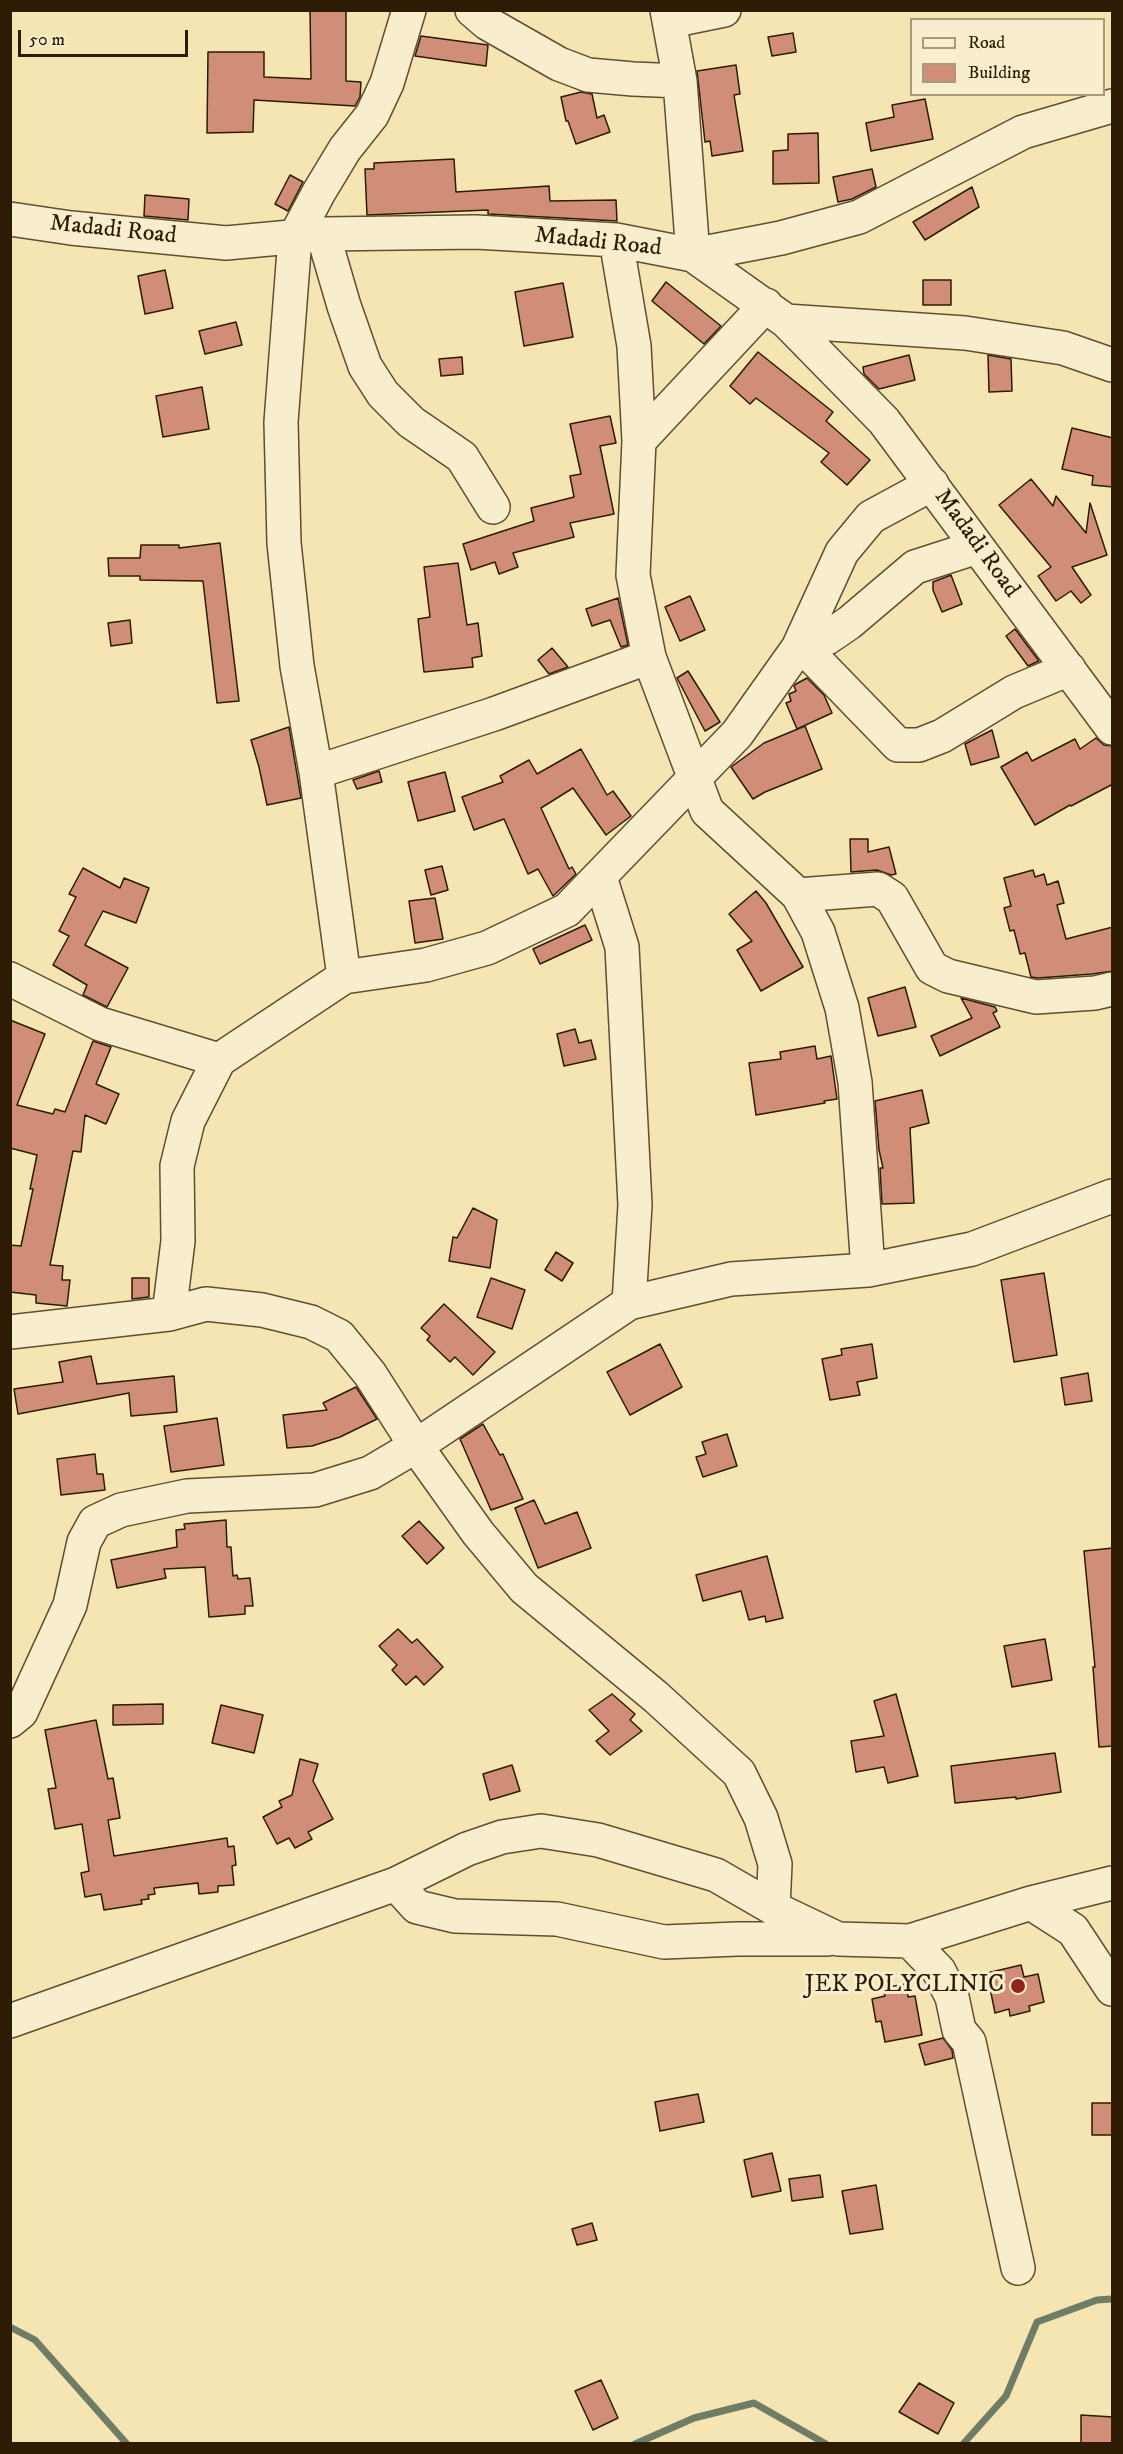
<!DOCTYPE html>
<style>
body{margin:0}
#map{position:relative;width:1123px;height:2454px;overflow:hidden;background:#f5e5b3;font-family:"IM FELL DW Pica",serif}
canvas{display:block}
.frame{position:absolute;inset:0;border:12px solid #2d1b03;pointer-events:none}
.legend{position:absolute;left:910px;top:18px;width:195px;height:78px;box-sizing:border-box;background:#f8eece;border:2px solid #a79a7d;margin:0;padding:8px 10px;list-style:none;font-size:18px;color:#2d1b03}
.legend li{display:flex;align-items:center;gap:12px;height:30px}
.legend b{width:30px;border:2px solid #a79a7d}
.scale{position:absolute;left:18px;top:30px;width:170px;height:27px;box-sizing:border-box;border:3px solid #2d1b03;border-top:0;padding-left:8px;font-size:18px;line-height:21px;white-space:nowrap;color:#2d1b03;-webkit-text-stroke:4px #f8eece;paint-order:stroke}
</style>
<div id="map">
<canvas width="1123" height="2454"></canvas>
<div class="frame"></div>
<ul class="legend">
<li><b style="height:8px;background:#f8eece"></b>Road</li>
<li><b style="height:16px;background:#d08e78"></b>Building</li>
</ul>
<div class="scale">50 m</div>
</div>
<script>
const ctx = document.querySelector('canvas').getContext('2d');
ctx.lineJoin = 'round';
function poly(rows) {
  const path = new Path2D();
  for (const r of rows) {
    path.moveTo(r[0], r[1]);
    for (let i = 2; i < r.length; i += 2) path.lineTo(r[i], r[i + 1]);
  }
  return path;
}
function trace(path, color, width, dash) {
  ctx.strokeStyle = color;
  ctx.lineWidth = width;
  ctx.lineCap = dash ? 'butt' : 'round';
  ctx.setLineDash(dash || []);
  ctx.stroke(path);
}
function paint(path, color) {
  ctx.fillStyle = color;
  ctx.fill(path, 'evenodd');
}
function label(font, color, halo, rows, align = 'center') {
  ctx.font = font + ' "IM FELL DW Pica",serif';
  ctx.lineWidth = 6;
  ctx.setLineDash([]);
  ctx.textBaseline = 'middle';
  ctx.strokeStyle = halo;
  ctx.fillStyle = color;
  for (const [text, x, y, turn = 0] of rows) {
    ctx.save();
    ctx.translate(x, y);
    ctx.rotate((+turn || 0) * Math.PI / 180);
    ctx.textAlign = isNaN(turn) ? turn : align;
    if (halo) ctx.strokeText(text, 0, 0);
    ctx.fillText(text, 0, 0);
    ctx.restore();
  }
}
trace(poly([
 [10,2327,35,2340,127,2444],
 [635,2444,694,2418,754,2403,826,2444],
 [963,2444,1006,2396,1037,2322,1097,2300,1112,2299]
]), '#707d66', 7);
const building = poly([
 [310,10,346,10,346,81,361,82,360,97,355,106,254,100,253,132,207,133,208,52,264,52,264,77,311,79,310,10],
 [793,33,796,52,772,56,768,37,793,33],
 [421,36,488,45,486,66,415,56,421,36],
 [736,65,740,94,734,95,743,151,712,156,710,141,705,142,697,71,736,65],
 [581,92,592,94,597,118,604,115,610,132,576,144,568,121,566,121,561,97,581,92],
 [925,99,933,139,871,151,866,123,894,117,892,105,925,99],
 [818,133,819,183,773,184,773,151,788,150,788,134,818,133],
 [454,159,456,192,549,186,550,201,616,200,617,221,488,214,488,210,367,215,365,169,374,169,374,163,454,159],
 [872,169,876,187,852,199,838,202,833,177,872,169],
 [290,175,303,182,288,211,275,204,290,175],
 [972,187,979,207,925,240,913,222,972,187],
 [145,195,189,199,188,220,144,216,145,195],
 [165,270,173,308,145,314,138,276,165,270],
 [923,280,951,280,951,305,923,305,923,280],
 [666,282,721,326,704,344,652,301,666,282],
 [563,283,573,337,524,346,515,292,563,283],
 [236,322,242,345,205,354,199,331,236,322],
 [758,352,833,412,826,421,870,460,847,485,821,462,829,453,756,398,750,404,730,386,758,352],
 [909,355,915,380,879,389,864,374,863,367,909,355],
 [988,355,1011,359,1012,391,989,392,988,355],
 [462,357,463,374,441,376,439,359,462,357],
 [202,387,209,429,163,437,156,396,202,387],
 [610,416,616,443,600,446,614,514,570,523,574,537,513,553,518,567,499,574,495,562,471,570,463,544,534,521,531,508,574,497,570,476,581,474,570,424,610,416],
 [1072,428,1113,438,1113,487,1092,485,1093,476,1062,469,1072,428],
 [1031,479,1053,506,1056,496,1086,533,1090,503,1107,555,1072,567,1091,595,1081,603,1071,591,1056,601,1038,576,1051,567,999,505,1031,479],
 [220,543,239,701,217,703,203,581,140,580,140,576,109,576,108,558,140,558,141,545,179,545,179,548,220,543],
 [458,563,467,625,478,623,482,656,472,658,473,667,424,672,418,619,430,617,424,567,458,563],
 [951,575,962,604,942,612,933,590,933,582,951,575],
 [690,596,705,630,680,641,665,607,690,596],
 [618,598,628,645,621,647,610,620,592,626,586,609,618,598],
 [130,620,132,643,111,646,108,623,130,620],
 [1015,629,1039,661,1028,666,1006,636,1015,629],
 [552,648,568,667,549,674,538,660,552,648],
 [688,671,720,722,705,731,677,678,688,671],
 [807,678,824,695,832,713,797,729,786,703,791,701,789,694,796,691,794,686,796,684,807,678],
 [805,726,822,769,765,792,753,799,731,767,764,743,805,726],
 [289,727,301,798,267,805,259,767,251,740,289,727],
 [992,730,999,757,971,765,965,744,992,730],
 [1096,738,1104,745,1113,746,1113,784,1071,806,1070,805,1035,825,1001,767,1027,752,1032,761,1075,739,1080,749,1096,738],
 [581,749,607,795,613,791,631,816,606,835,573,788,541,808,569,869,572,867,576,874,553,896,538,869,528,874,504,819,474,830,462,797,503,782,500,776,529,760,537,774,581,749],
 [379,771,382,782,357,789,353,780,379,771],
 [445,772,455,811,418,821,408,782,445,772],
 [850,839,868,839,868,852,889,847,896,874,891,875,877,870,851,872,850,839],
 [442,866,448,890,431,895,425,870,442,866],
 [83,868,120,888,124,878,149,888,136,923,103,911,85,945,128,968,107,1007,83,995,87,985,53,965,69,936,59,931,76,897,69,894,83,868],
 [1033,870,1035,877,1044,874,1047,885,1058,881,1064,903,1057,905,1066,939,1113,927,1113,971,1092,974,1038,978,1031,977,1025,953,1020,954,1014,930,1010,931,1004,908,1011,906,1004,878,1033,870],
 [756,891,766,903,803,967,761,991,737,950,752,941,729,914,756,891],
 [435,898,443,939,415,943,409,901,435,898],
 [585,925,592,940,540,964,533,949,585,925],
 [905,987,916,1027,878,1036,868,998,905,987],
 [961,998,995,1007,997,1011,993,1013,1000,1027,940,1056,931,1036,972,1018,961,998],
 [10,1020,45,1034,17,1105,53,1114,55,1109,65,1112,93,1041,111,1047,96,1084,119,1094,106,1124,85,1115,81,1152,73,1151,50,1265,63,1266,62,1280,70,1280,67,1306,36,1303,36,1295,10,1292,10,1245,21,1246,33,1189,30,1189,37,1155,10,1148,10,1020],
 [575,1029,579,1043,591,1040,596,1059,564,1066,557,1034,575,1029],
 [815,1046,817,1059,831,1056,837,1099,824,1101,825,1103,756,1115,749,1063,781,1059,780,1052,815,1046],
 [922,1090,929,1123,910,1128,914,1203,882,1204,880,1168,883,1168,879,1150,875,1101,922,1090],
 [473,1208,497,1220,490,1268,449,1261,453,1237,457,1238,473,1208],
 [556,1252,573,1263,562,1281,545,1270,556,1252],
 [1044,1273,1057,1355,1014,1362,1001,1280,1044,1273],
 [132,1278,149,1278,149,1297,132,1299,132,1278],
 [491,1278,525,1290,512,1329,477,1317,491,1278],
 [444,1304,495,1352,473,1375,455,1357,450,1362,427,1340,430,1336,421,1328,444,1304],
 [660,1344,682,1387,630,1415,607,1372,660,1344],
 [872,1344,877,1378,857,1382,860,1395,830,1400,822,1359,842,1355,841,1349,872,1344],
 [91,1356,97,1384,174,1376,177,1412,131,1416,129,1393,18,1414,14,1389,63,1382,59,1362,91,1356],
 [1088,1373,1092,1401,1065,1405,1061,1378,1088,1373],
 [356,1387,377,1419,340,1437,312,1446,287,1448,283,1415,327,1410,323,1403,356,1387],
 [217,1418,224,1465,171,1472,164,1426,217,1418],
 [483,1424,500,1455,503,1454,523,1499,491,1510,460,1439,483,1424],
 [727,1434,737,1466,703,1477,696,1457,706,1454,702,1442,727,1434],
 [95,1454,97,1474,103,1474,105,1490,61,1495,57,1459,95,1454],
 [534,1500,545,1524,577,1512,591,1548,538,1568,515,1508,534,1500],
 [226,1520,227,1547,231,1547,233,1576,237,1575,238,1579,250,1578,253,1606,245,1606,245,1614,209,1617,205,1567,164,1569,166,1578,117,1588,111,1560,177,1547,176,1530,185,1529,184,1524,226,1520],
 [419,1521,444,1548,427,1564,402,1536,419,1521],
 [1113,1548,1113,1746,1099,1747,1093,1667,1095,1667,1084,1551,1113,1548],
 [767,1556,783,1618,766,1622,765,1616,749,1620,741,1591,703,1601,696,1575,767,1556],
 [398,1629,412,1643,417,1639,443,1667,424,1685,416,1676,406,1685,392,1670,397,1665,379,1646,398,1629],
 [1045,1639,1052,1680,1012,1687,1004,1646,1045,1639],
 [612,1694,635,1714,630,1720,642,1731,610,1755,596,1741,609,1731,589,1710,612,1694],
 [896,1694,918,1776,888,1783,884,1767,856,1772,851,1741,884,1736,874,1701,896,1694],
 [163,1704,163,1724,113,1725,113,1705,163,1704],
 [221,1705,263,1715,254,1753,212,1743,221,1705],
 [96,1720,108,1779,113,1778,120,1818,108,1820,114,1856,227,1838,228,1847,234,1846,236,1865,232,1866,234,1885,218,1886,218,1892,199,1894,198,1883,154,1888,155,1894,148,1895,149,1899,141,1900,142,1904,104,1910,101,1894,85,1897,81,1873,89,1871,82,1824,55,1829,48,1789,56,1788,45,1730,96,1720],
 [1055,1753,1061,1792,1016,1799,1016,1797,955,1803,951,1766,1055,1753],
 [300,1759,318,1764,313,1781,333,1819,308,1832,312,1839,295,1848,289,1838,277,1844,263,1817,282,1807,279,1801,292,1795,300,1759],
 [512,1765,520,1791,490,1800,483,1774,512,1765],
 [1021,1965,1024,1977,1038,1974,1044,2002,1029,2006,1030,2011,1010,2016,1009,2009,995,2013,987,1973,1021,1965],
 [906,1984,908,1997,915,1996,922,2035,885,2042,881,2021,876,2022,872,1999,885,1996,883,1988,906,1984],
 [943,2038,952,2050,953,2058,925,2065,919,2044,943,2038],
 [698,2094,704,2122,660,2131,655,2102,698,2094],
 [1092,2103,1113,2103,1113,2135,1092,2135,1092,2103],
 [772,2153,781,2191,752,2197,744,2160,772,2153],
 [820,2175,823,2197,792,2201,789,2179,820,2175],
 [876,2185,883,2229,850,2234,842,2191,876,2185],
 [592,2223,597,2240,577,2245,572,2229,592,2223],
 [601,2380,618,2418,593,2430,575,2391,601,2380],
 [919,2383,954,2403,938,2434,899,2412,919,2383],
 [1081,2415,1113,2417,1113,2444,1081,2444,1081,2415]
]);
paint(building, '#d08e78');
trace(building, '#2d1b03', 1.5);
const minor = poly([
 [472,10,487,23,559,64,588,75,633,79,680,81],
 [667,10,680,81,693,255,781,238,859,217,1023,132,1112,106],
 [670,21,724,10],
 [10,219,71,228,226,243,323,234,476,232,616,240,693,255,786,321,884,421,1112,728],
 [323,234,344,306,365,366,383,394,411,422,462,457,493,507],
 [616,240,634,346,639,441,633,575,649,657,707,811,798,895,818,932,842,1008,855,1082,868,1270],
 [786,321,965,333,1063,348,1112,365],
 [639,441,766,305],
 [802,646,898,745,919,745,942,736,1014,692,1069,669],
 [798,648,827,638,849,623,915,567,977,547],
 [316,772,494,714,649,657],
 [600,877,622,947,635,1205,629,1303],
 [798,895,878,889,892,898,932,968,948,976,1036,997,1095,993,1112,989],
 [344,977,316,772,297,666,284,543,281,422,295,237,319,192,345,149,372,115,387,83,409,10],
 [10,979,100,1024,219,1060],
 [169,1314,178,1241,177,1166,188,1121,219,1060,344,977,426,965,487,948,567,910,737,734,798,648,842,552,871,517,932,484],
 [10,1332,169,1314,206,1304,262,1310,311,1322,339,1336,370,1374,416,1446,478,1533,524,1588,656,1697,739,1773,761,1818,775,1864,773,1908],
 [10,1721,21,1712,70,1605,84,1542,95,1522,121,1510,187,1496,315,1490,370,1473,416,1446,629,1303,731,1279,868,1270,972,1249,1112,1196],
 [396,1884,417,1907,455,1916,557,1919,664,1942,737,1939,827,1939],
 [1031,1903,1073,1930,1112,1989],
 [910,1941,939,1971,952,1997,959,2030,969,2042,1018,2268],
 [10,2021,396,1884,467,1849,502,1837,541,1831,598,1840,716,1875,773,1908,838,1939,910,1941,1031,1903,1112,1883]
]);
trace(minor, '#5f4e2f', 36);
trace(minor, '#f8eece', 33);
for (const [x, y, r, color] of [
 [1018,1986,8,"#8f2418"]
]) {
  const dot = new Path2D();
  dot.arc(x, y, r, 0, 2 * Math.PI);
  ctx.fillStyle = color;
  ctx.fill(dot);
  trace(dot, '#f8eece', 2);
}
label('24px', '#2d1b03', '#f8eece', [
 ["Madadi Road",113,231,6],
 ["Madadi Road",598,243,6],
 ["Madadi Road",976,544,54]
]);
label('24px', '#2d1b03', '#f8eece', [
 ["JEK POLYCLINIC",1004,1986]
], 'right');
</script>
